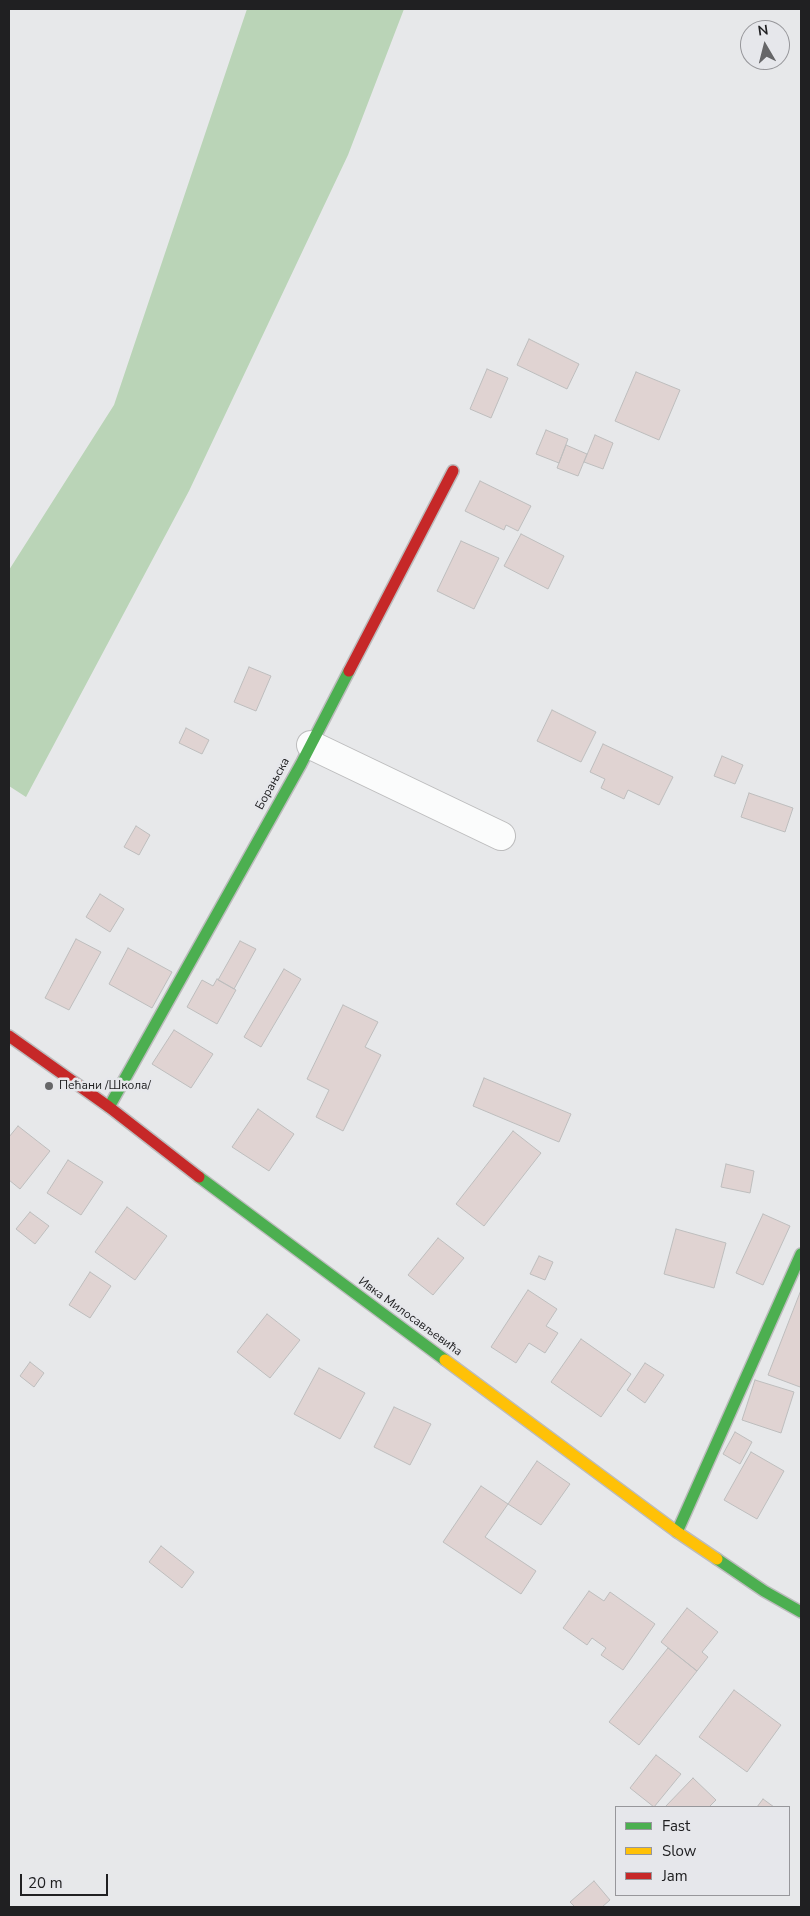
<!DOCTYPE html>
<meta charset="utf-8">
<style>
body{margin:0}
#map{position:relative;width:810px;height:1916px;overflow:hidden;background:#e7e8ea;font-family:"Nunito Sans",sans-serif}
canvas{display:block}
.frame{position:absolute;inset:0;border:10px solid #202022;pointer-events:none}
.legend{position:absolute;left:615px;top:1806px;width:175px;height:90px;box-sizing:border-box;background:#e6e7eb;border:1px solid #97979b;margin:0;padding:6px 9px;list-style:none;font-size:15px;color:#202022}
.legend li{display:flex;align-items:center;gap:10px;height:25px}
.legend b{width:25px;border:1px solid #97979b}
.north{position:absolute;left:740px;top:20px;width:50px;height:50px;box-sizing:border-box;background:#e6e7eb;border:1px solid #97979b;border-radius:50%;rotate:352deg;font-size:14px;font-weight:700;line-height:20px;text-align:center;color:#202022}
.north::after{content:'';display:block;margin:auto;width:18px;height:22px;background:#666668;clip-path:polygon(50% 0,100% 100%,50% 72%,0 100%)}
.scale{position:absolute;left:20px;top:1874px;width:88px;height:22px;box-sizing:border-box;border:2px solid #202022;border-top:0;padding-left:6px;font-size:15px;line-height:18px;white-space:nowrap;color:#202022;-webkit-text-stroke:4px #e6e7eb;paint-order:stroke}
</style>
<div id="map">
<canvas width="810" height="1916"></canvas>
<div class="frame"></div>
<ul class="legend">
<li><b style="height:6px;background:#4caf50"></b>Fast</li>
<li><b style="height:6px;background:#ffc107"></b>Slow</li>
<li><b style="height:6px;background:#c62828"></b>Jam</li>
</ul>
<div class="north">N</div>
<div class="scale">20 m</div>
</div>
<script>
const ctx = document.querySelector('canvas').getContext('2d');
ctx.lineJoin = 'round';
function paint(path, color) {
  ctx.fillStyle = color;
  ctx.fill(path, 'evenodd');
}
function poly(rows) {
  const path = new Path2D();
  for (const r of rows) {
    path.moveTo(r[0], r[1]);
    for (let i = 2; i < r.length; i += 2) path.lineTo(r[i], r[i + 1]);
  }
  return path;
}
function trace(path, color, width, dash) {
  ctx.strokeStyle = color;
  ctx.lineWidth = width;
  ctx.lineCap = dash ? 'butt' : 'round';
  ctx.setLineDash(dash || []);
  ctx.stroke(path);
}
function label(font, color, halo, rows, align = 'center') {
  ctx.font = font + ' "Nunito Sans",sans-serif';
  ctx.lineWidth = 5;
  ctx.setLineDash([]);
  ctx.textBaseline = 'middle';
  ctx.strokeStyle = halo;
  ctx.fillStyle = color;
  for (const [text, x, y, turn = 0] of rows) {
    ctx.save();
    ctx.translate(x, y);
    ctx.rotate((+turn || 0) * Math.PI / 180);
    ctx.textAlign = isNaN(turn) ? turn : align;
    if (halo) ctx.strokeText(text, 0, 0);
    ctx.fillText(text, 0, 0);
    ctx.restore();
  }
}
paint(poly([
 [247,9,404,9,348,155,189,491,26,797,9,786,9,570,114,405]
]), '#bad4b7');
const building = poly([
 [529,339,579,364,567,389,517,365,529,339],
 [487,369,508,378,491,418,470,409,487,369],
 [636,372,680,390,659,440,615,421,636,372],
 [546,430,568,439,559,463,536,454,546,430],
 [595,435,613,443,603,469,584,462,595,435],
 [566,445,587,454,578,476,557,468,566,445],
 [480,481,531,506,518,531,506,525,504,530,465,511,480,481],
 [521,534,564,556,548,589,504,566,521,534],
 [461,541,499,558,474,609,437,591,461,541],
 [249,667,271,676,256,711,234,702,249,667],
 [552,710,596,732,581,762,537,741,552,710],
 [186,728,209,740,202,754,179,743,186,728],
 [603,744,673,777,659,805,628,790,624,799,601,788,605,779,590,772,603,744],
 [722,756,743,765,735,784,714,776,722,756],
 [749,793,793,808,785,832,741,817,749,793],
 [136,826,150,835,139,855,124,847,136,826],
 [100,894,124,909,110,932,86,917,100,894],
 [76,939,101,952,69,1010,45,998,76,939],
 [240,941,256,949,234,989,218,980,240,941],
 [128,948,172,972,152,1008,109,984,128,948],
 [284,969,301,979,261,1047,244,1037,284,969],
 [217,979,236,990,217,1024,187,1007,202,980,213,986,217,979],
 [343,1005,378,1022,365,1047,381,1055,343,1131,316,1117,329,1090,307,1079,343,1005],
 [174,1030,213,1054,191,1088,152,1064,174,1030],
 [484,1078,571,1114,559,1142,473,1106,484,1078],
 [258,1109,294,1134,269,1171,232,1147,258,1109],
 [18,1126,50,1151,20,1189,9,1180,9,1137,18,1126],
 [513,1131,541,1153,484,1226,456,1204,513,1131],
 [68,1160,103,1182,81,1215,47,1193,68,1160],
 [726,1164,754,1171,750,1193,721,1187,726,1164],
 [127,1207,167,1236,135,1280,95,1252,127,1207],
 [30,1212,49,1226,35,1244,16,1229,30,1212],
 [763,1214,790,1226,763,1285,736,1273,763,1214],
 [676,1229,726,1243,714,1288,664,1274,676,1229],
 [438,1238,464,1258,433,1295,408,1275,438,1238],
 [539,1256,553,1262,545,1280,530,1274,539,1256],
 [90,1272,111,1286,90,1318,69,1305,90,1272],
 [528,1290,557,1309,546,1326,558,1333,545,1353,529,1343,516,1363,491,1347,528,1290],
 [801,1290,801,1384,800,1387,768,1375,801,1290],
 [267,1314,300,1340,270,1378,237,1352,267,1314],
 [581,1339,631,1374,601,1417,551,1382,581,1339],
 [30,1362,44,1373,34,1387,20,1376,30,1362],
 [645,1363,664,1375,645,1403,627,1390,645,1363],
 [319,1368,365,1393,340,1439,294,1414,319,1368],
 [755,1380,794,1392,781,1433,742,1420,755,1380],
 [394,1407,431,1424,410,1465,374,1447,394,1407],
 [735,1432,752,1442,740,1464,723,1454,735,1432],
 [751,1452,784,1471,757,1519,724,1500,751,1452],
 [537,1461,570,1484,541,1525,508,1504,537,1461],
 [481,1486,508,1504,485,1537,536,1571,521,1594,443,1542,481,1486],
 [161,1546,194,1572,182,1588,149,1562,161,1546],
 [589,1591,604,1601,610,1592,655,1624,623,1670,601,1655,606,1648,592,1638,587,1645,563,1628,589,1591],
 [687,1608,718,1632,702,1652,708,1657,697,1671,661,1642,687,1608],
 [668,1648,697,1671,639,1745,609,1722,668,1648],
 [734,1690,781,1725,747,1772,699,1737,734,1690],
 [656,1755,681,1774,654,1807,630,1788,656,1755],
 [693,1778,716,1800,709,1807,665,1807,693,1778],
 [763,1799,774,1807,757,1807,763,1799],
 [594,1881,610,1900,602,1907,575,1907,570,1902,594,1881]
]);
paint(building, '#e0d3d2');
trace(building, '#bdbdbd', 1);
const street = poly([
 [311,745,501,836]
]);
const fast = poly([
 [109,1107,301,764,349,671],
 [199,1177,445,1360],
 [677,1532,801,1254],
 [717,1559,764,1591,801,1612]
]);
const slow = poly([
 [445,1360,677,1532,717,1559]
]);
const jam = poly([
 [349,671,453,471],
 [9,1036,109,1107,199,1177]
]);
trace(street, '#bcbcbd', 30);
trace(fast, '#bcbcbd', 14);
trace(slow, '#bcbcbd', 14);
trace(jam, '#bcbcbd', 14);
trace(street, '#fbfcfc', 28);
trace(fast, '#4caf50', 11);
trace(slow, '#ffc107', 11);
trace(jam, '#c62828', 11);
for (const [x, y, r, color] of [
 [49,1086,5,"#666668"]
]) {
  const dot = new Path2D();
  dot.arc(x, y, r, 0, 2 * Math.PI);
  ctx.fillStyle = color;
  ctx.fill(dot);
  trace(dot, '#e6e7eb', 2);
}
label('12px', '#202022', '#e6e7eb', [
 ["Борањска",273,784,-61],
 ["Ивка Милосављевића",410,1317,36]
]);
label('12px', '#202022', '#e6e7eb', [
 ["Пећани /Школа/",59,1086]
], 'left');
</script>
